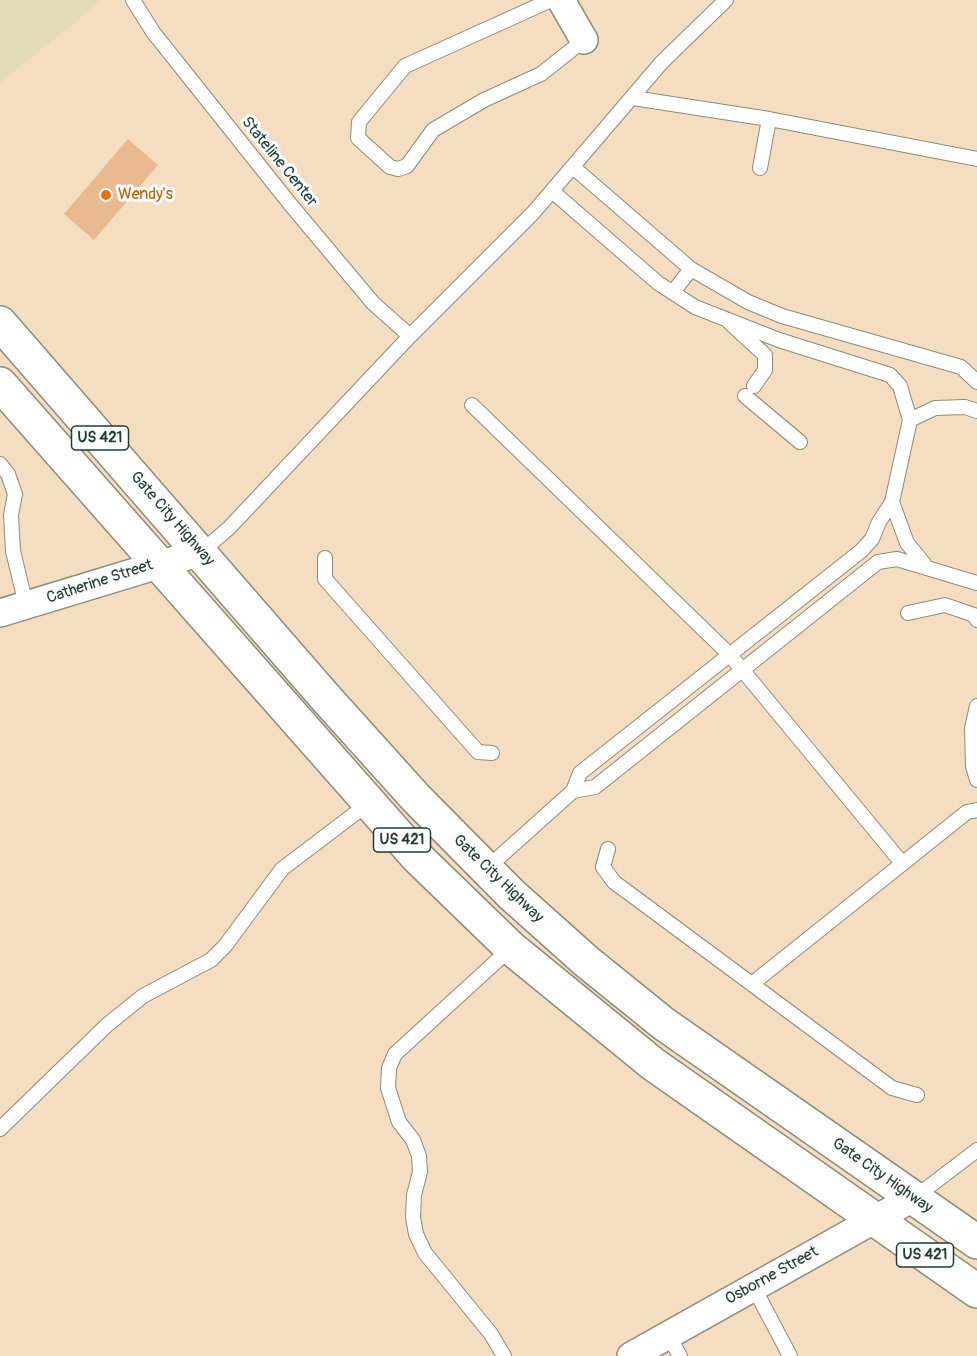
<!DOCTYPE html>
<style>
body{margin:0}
canvas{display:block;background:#f5ddc1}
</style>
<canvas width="977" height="1356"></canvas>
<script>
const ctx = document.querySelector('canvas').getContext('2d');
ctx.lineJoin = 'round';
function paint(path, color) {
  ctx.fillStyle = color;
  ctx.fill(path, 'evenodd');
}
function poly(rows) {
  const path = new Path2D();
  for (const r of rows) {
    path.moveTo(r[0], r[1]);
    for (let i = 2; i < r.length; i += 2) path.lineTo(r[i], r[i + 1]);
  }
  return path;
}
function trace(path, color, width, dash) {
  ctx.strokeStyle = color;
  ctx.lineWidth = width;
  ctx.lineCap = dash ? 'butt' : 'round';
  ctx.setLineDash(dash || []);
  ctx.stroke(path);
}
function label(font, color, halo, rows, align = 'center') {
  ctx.font = font + ' Pangolin,sans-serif';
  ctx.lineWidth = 6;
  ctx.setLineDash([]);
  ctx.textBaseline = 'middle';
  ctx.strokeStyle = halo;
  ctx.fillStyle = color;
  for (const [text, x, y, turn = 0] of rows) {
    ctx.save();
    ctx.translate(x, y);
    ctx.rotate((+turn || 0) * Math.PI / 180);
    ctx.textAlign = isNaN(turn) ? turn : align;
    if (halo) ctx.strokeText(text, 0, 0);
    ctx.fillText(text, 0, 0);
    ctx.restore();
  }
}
paint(poly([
 [0,0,102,0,0,83]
]), '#e3dbba');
paint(poly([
 [128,139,158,165,94,240,64,214]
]), '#e9b98f');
const service = poly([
 [133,0,153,32,290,204,373,303,410,336],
 [551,0,405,66,359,122,358,138,390,167,398,169,407,166,433,130,484,100,541,74,584,40],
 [633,98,769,119,977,159],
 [573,167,691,269,748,302,782,316,961,367,977,382],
 [760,168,769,119],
 [552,191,658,283,695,307,779,340,890,375,900,386,910,420,892,502,907,543,925,565],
 [673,292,691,269],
 [729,322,765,355,765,370,754,386],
 [745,396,800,442],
 [472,405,730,655,902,863],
 [910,420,935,408,965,407,977,411],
 [0,464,8,474,15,494,11,515,13,551,26,605],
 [201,552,229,528,410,336,533,213,662,62,726,0],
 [325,558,325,579,478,752,492,753],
 [908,613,945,605,974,615,977,620],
 [977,706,972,728,973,766,977,780],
 [573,791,595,787,878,562,897,559,977,583],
 [608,849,603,867,614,882,892,1088,917,1095],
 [486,869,573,791,580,773,861,551,872,539,879,522,892,502],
 [753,983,967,812,977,810],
 [0,1129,107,1025,143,996,211,960,225,946,282,869,369,803],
 [914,1198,977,1150],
 [753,1286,790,1356],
 [668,1335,680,1356],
 [504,1356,491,1334,425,1253,416,1234,413,1217,414,1195,420,1172,419,1156,413,1140,399,1122,388,1088,389,1068,395,1054,511,948]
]);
const minor = poly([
 [561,0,584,40],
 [0,613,201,552],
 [631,1356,913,1198]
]);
const primary = poly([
 [0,323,325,697,416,798,511,894,586,961,664,1024,977,1242],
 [0,384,418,858,511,948,653,1064,977,1291]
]);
trace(service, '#8a8d7a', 16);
trace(minor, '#8a8d7a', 30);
trace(primary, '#8a8d7a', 36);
trace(service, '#fff', 14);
trace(minor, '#fff', 27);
trace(primary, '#fff', 33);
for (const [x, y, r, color] of [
 [106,195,6,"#e8710a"]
]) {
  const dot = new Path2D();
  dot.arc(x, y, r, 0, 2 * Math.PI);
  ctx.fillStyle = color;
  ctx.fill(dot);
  trace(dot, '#fff', 2);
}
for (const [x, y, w] of [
 [100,438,57],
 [402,840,57],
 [925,1255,57]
]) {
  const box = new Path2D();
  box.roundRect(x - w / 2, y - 12, w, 24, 4.5);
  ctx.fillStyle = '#fff';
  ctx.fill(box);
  trace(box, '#1f3d34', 1.5);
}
label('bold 15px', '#1f3d34', null, [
 ["US 421",100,438],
 ["US 421",402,840],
 ["US 421",925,1255]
]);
label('16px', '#1f3d34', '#fff', [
 ["Stateline Center",279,162,51],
 ["Gate City Highway",172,519,49],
 ["Catherine Street",100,582,-18],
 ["Gate City Highway",498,879,44],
 ["Gate City Highway",882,1176,35],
 ["Osborne Street",772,1276,-29]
]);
label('16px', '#c56008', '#fff', [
 ["Wendy's",118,195]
], 'left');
</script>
